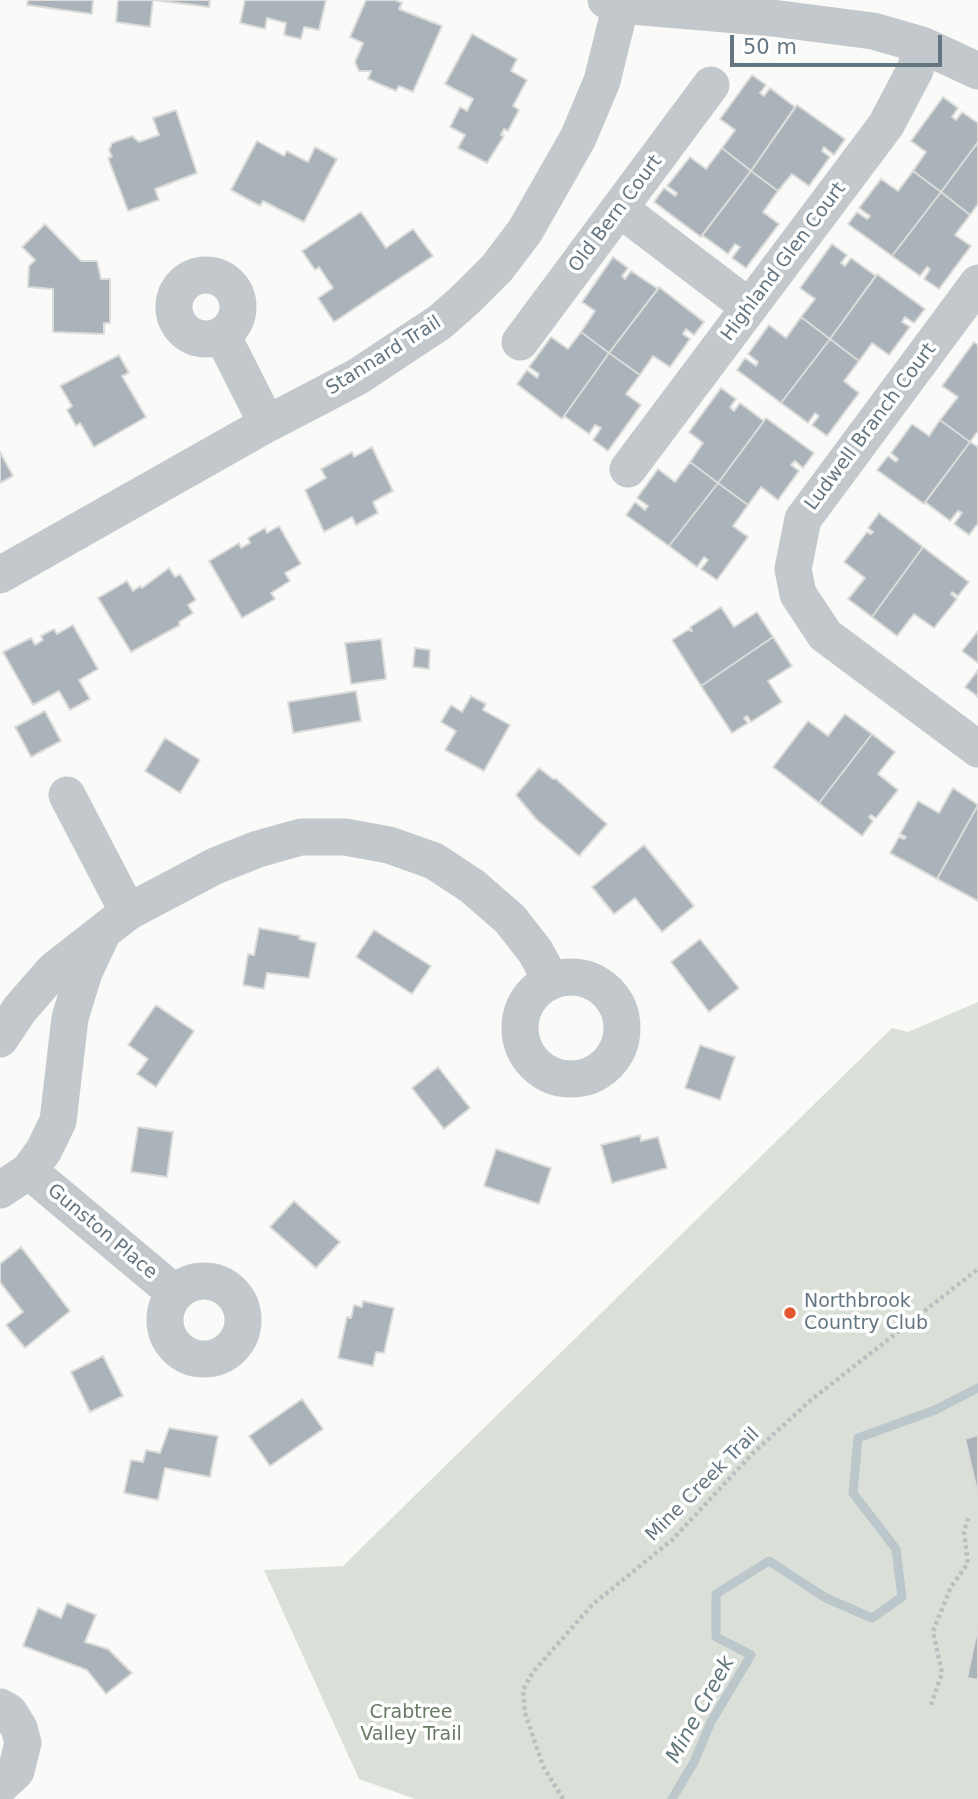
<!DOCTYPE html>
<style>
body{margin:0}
#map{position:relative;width:978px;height:1799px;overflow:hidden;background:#fafaf8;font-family:"DejaVu Sans",sans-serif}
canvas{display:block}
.scale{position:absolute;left:730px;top:35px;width:212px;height:32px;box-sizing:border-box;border:4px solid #657683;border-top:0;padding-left:9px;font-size:21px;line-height:24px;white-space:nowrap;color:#657683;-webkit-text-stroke:5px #fff;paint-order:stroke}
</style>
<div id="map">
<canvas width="978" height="1799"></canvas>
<div class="scale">50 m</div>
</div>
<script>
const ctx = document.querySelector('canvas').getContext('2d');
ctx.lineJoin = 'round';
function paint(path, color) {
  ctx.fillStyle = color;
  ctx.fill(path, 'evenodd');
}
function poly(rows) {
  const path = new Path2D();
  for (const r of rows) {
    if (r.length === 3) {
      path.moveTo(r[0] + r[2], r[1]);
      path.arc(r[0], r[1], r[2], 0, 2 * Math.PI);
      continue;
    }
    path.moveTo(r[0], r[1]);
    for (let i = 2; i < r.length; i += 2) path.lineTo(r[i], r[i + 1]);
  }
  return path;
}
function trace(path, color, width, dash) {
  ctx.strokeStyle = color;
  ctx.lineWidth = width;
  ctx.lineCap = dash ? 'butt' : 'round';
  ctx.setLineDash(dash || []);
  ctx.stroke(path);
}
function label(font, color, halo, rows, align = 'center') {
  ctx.font = font + ' "DejaVu Sans",sans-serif';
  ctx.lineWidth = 7;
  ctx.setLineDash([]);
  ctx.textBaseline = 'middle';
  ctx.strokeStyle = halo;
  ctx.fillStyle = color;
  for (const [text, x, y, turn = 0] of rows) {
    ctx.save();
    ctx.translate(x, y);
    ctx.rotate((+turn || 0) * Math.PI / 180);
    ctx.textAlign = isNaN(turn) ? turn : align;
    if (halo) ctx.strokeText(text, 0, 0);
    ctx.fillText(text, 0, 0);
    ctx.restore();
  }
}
paint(poly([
 [978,1002,978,1799,415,1799,359,1779,264,1570,343,1566,892,1028,908,1032]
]), '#dadfd7');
trace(poly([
 [672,1799,694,1762,711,1722,751,1655,716,1637,716,1594,769,1561,826,1598,872,1618,902,1597,896,1549,853,1493,858,1438,935,1410,978,1388]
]), '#bbc7cb', 9);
const building = poly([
 [28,0,93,0,92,14,27,5,28,0],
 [118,0,210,0,209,7,153,0,150,27,116,22,118,0],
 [245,0,326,0,319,30,304,27,301,39,284,35,286,23,267,18,265,29,240,23,245,0],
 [366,0,395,0,402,3,399,9,442,26,413,92,399,86,396,91,368,79,371,71,359,71,355,62,363,43,350,37,366,0],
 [472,34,517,59,511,71,527,80,513,106,519,110,508,131,504,129,501,135,504,136,487,163,458,148,465,135,450,127,460,107,467,111,473,99,445,84,472,34],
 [752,75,766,85,760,93,764,96,770,88,795,107,751,171,722,148,735,130,720,119,752,75],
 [943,97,958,108,952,117,956,120,962,112,978,123,978,142,941,192,913,171,926,152,911,141,943,97],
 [797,105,845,139,834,155,824,147,822,151,830,157,809,186,792,174,778,191,751,171,797,105],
 [176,110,197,173,155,189,159,200,128,211,108,158,112,157,109,150,112,143,132,136,139,142,159,135,153,118,176,110],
 [257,141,284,156,287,151,308,162,315,147,337,159,304,222,263,201,260,206,231,190,257,141],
 [978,142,978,204,970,215,941,192,978,142],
 [722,148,751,171,701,237,654,202,664,188,675,196,677,193,667,186,690,157,706,169,722,148],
 [751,171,778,191,763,212,779,224,746,268,732,258,740,247,735,244,728,254,702,235,751,171],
 [913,171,941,192,892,256,848,224,857,212,867,219,870,216,859,208,881,179,898,191,913,171],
 [941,192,970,215,955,235,971,246,939,289,924,279,930,269,927,267,920,276,892,256,941,192],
 [361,212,386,248,413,229,433,256,334,322,318,298,333,288,319,267,315,270,302,251,361,212],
 [45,224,81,261,97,261,101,279,110,279,110,323,104,323,104,334,53,332,53,289,28,287,29,266,35,260,22,247,45,224],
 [832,244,847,255,841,263,845,266,851,258,876,276,830,339,801,317,815,299,800,288,832,244],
 [613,257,628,268,622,276,625,279,631,271,658,289,609,353,581,332,595,311,582,302,613,257],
 [877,274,925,309,914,323,905,317,902,322,910,327,889,355,872,343,859,361,830,339,877,274],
 [659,287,704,322,694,335,686,329,683,334,690,339,670,367,653,356,640,375,609,353,659,287],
 [801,317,830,339,781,403,737,370,745,358,756,366,758,362,748,354,769,325,786,338,801,317],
 [581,332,609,353,562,419,517,384,527,370,537,378,539,374,529,367,551,337,568,349,581,332],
 [830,339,859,361,844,381,859,393,827,436,812,425,819,416,815,413,808,423,781,403,830,339],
 [974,342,978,345,978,431,970,442,940,420,958,397,942,386,974,342],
 [609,353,640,375,626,394,641,405,608,451,593,440,601,428,595,425,589,434,564,416,609,353],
 [119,355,129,373,122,376,146,417,94,447,80,423,76,426,67,410,72,406,60,386,119,355],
 [721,388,736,399,730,407,734,411,740,403,764,421,718,483,690,462,703,443,689,432,721,388],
 [766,418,814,453,803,468,795,461,791,465,799,471,778,500,761,487,748,505,718,483,766,418],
 [940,420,970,442,924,504,877,470,888,456,896,462,898,459,891,453,912,424,929,436,940,420],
 [970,442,978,447,978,523,969,535,954,524,962,513,958,511,950,521,925,502,970,442],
 [372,447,393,491,373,502,378,513,356,525,352,517,324,532,305,490,326,478,321,469,352,452,354,457,372,447],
 [0,452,13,476,0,483,0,452],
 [690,462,718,483,669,546,626,515,635,502,645,510,648,506,637,498,658,469,675,482,690,462],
 [718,483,748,505,733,526,748,537,717,580,701,569,708,560,704,557,697,567,669,546,718,483],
 [879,513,923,547,872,617,848,599,865,578,844,562,867,532,871,534,873,532,868,528,879,513],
 [279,526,301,564,285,573,290,581,271,593,275,599,242,618,209,561,239,543,241,548,250,543,248,538,265,528,267,533,279,526],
 [923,547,969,582,958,596,952,592,951,594,957,599,934,628,914,614,897,636,872,617,923,547],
 [169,568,175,577,180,574,196,600,188,605,193,613,179,622,180,625,131,652,98,598,127,581,133,591,140,586,142,588,169,568],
 [721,607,734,627,757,612,773,637,701,686,672,640,688,630,692,631,690,627,721,607],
 [73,625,98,669,79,680,90,699,70,710,59,691,33,705,3,652,31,638,35,645,43,640,41,636,54,629,57,634,73,625],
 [978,631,978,663,962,651,978,631],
 [773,637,792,666,768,681,782,702,751,722,747,716,744,718,748,723,732,733,701,686,773,637],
 [381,639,386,679,351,684,345,643,381,639],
 [415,648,430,650,429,669,413,667,415,648],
 [978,670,978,697,965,687,978,670],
 [356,691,361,721,293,733,288,702,356,691],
 [471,696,486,704,483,710,510,725,484,771,445,750,456,731,441,722,451,705,462,712,471,696],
 [45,711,61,741,31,757,15,727,45,711],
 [845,714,872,734,819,803,773,767,808,721,828,736,845,714],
 [872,734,895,752,878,774,898,790,876,818,871,815,869,817,873,821,862,836,819,803,872,734],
 [165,738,200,760,180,793,145,771,165,738],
 [539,768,553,779,556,779,607,824,579,856,536,819,516,795,539,768],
 [953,788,978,805,937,879,890,853,899,837,904,839,906,837,900,834,918,801,939,813,953,788],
 [978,805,978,901,937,879,978,805],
 [644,845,694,906,662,932,635,898,614,914,592,887,644,845],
 [259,928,300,936,299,939,316,943,309,978,267,973,264,989,243,985,248,954,254,955,259,928],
 [374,930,431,966,412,994,356,957,374,930],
 [700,939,739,988,709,1012,671,962,700,939],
 [156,1005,194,1031,156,1087,137,1074,148,1059,128,1045,156,1005],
 [700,1045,735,1057,720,1100,685,1088,700,1045],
 [438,1067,470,1108,444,1129,412,1088,438,1067],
 [138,1127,173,1132,167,1177,131,1172,138,1127],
 [640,1135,641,1141,658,1137,667,1168,612,1183,601,1145,640,1135],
 [496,1149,551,1168,539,1204,484,1186,496,1149],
 [294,1201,340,1242,316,1268,270,1227,294,1201],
 [21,1247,70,1311,25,1348,6,1325,23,1312,0,1282,0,1264,21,1247],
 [363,1301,394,1308,384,1353,376,1352,373,1366,338,1358,347,1317,351,1318,354,1305,362,1307,363,1301],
 [103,1356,123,1396,90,1412,71,1372,103,1356],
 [302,1399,323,1429,270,1466,249,1436,302,1399],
 [169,1428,218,1436,210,1477,165,1468,158,1500,124,1493,131,1460,143,1462,146,1450,160,1453,169,1428],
 [978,1435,978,1495,965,1439,978,1435],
 [67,1603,96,1615,85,1642,108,1649,132,1673,106,1694,87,1670,23,1646,38,1608,61,1618,67,1603],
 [978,1626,978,1680,967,1678,978,1626]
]);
paint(building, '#aab3b9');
trace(building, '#dcdcda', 2);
trace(poly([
 [931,1705,942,1673,933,1631,951,1587,968,1563,964,1532,969,1515],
 [563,1799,543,1766,525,1713,523,1690,533,1672,593,1604,672,1540,752,1454,811,1400,978,1269]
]), '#bbbfc2', 4.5, [3.5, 3.5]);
trace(poly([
 [606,0,620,5,772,18,873,31,922,45,978,71],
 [620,209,749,307],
 [206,307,32],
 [978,283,803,519,793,569,798,594,825,635,978,749],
 [222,335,267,424],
 [520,342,711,85],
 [628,469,886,125,915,70,922,45],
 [0,575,267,424,357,377,440,322,466,299,497,268,525,231,578,138,602,81,622,0],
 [67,795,128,912],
 [571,1028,51],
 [0,1039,20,1009,54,970,128,912,215,866,258,849,301,837,345,837,389,845,434,861,472,886,510,919,535,951,551,980],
 [29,1171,175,1293],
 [0,1190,29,1171,44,1150,58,1121,70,1018,84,972,101,936],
 [204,1320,39],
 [0,1707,9,1712,19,1728,23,1743,16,1771,0,1786]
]), '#c3c8cc', 37);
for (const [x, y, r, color] of [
 [790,1313,7,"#e4572e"]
]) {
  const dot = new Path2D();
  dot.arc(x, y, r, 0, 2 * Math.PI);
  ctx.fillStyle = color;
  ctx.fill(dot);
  trace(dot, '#fff', 2.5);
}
label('19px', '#657683', '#fff', [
 ["Old Bern Court",616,214,-53],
 ["Highland Glen Court",784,262,-53],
 ["Stannard Trail",384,356,-32],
 ["Ludwell Branch Court",871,427,-53],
 ["Gunston Place",102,1232,40],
 ["Mine Creek Trail",703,1485,-45]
]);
label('19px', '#657683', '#fff', [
 ["Northbrook",804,1302],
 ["Country Club",804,1324]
], 'left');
label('19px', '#687a64', '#fff', [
 ["Crabtree",411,1713],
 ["Valley Trail",411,1735]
]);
label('italic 21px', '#60757c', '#fff', [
 ["Mine Creek",701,1710,-61]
]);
</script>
